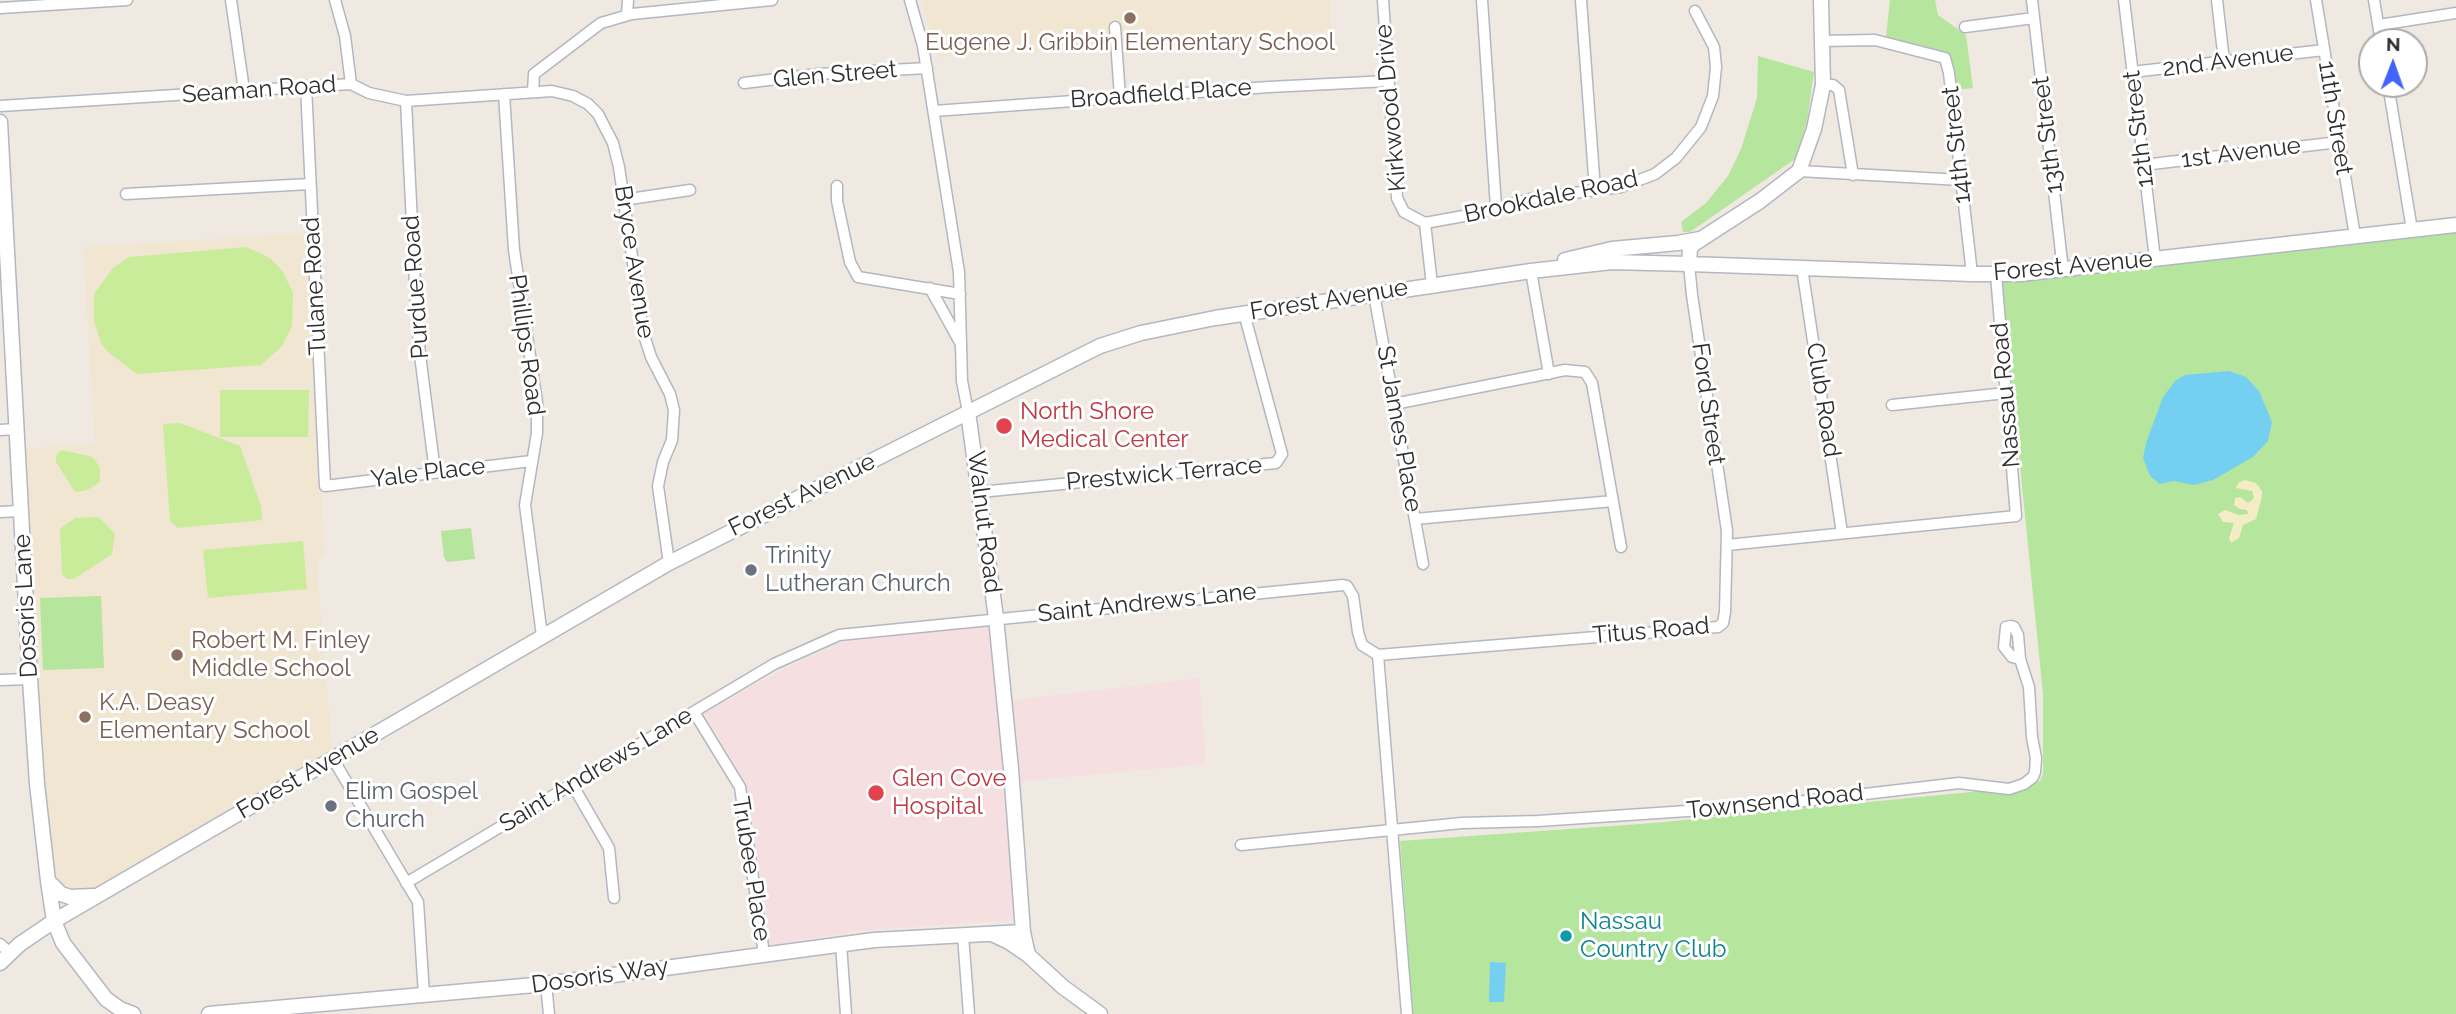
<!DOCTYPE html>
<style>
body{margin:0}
#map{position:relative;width:2456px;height:1014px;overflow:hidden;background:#efe9e1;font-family:Raleway,sans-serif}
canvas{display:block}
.north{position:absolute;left:2358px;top:28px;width:70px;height:70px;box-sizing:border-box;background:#fff;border:2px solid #ababab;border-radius:50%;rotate:1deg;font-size:19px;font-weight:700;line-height:28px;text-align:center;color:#2e2e2e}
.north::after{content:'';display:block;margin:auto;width:24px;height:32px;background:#4264fb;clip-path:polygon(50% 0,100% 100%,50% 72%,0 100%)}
</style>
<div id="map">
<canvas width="2456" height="1014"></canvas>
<div class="north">N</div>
</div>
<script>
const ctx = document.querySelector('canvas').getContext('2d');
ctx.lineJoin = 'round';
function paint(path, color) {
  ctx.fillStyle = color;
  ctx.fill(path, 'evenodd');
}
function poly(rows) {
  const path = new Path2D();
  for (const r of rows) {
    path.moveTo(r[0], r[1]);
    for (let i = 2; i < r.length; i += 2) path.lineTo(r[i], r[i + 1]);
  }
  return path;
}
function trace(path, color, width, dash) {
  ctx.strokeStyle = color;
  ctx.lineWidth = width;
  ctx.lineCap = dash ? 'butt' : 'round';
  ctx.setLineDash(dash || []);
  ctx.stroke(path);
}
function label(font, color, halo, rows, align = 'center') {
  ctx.font = font + ' Raleway,sans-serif';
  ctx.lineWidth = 6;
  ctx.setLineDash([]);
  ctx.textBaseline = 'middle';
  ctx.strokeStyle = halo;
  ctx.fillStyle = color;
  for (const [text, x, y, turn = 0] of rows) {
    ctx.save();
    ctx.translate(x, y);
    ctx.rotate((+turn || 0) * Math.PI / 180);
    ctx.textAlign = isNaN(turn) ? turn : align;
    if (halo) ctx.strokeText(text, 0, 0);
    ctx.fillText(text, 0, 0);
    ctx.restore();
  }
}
paint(poly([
 [922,0,1330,0,1331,31,938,57],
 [307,233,325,554,319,560,317,567,333,759,54,921,17,449,95,444,83,247]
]), '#f0e6d1');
paint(poly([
 [992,625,1000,702,1199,678,1206,764,1004,783,1015,920,856,931,771,945,745,781,704,713,782,670,842,642]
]), '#f5dfe0');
paint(poly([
 [1890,0,1935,0,1938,15,1966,35,1973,88,1956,90,1948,54,1886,37],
 [1758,56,1814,72,1807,122,1795,159,1690,232,1683,232,1681,222,1706,203,1728,176,1741,149,1757,98],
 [2456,231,2456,1014,1413,1014,1400,841,1654,823,1991,790,2016,790,2040,781,2043,774,2043,694,2001,277],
 [471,528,475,559,447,562,444,557,441,531],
 [101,596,104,668,43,670,40,598]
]), '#b6e59e');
paint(poly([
 [2245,480,2256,483,2262,491,2262,496,2256,519,2243,525,2239,538,2231,543,2229,538,2234,523,2223,522,2218,514,2225,510,2239,515,2248,514,2247,510,2240,509,2234,505,2235,498,2240,497,2248,503,2254,498,2252,491,2236,488,2238,483]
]), '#f3ecc5');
paint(poly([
 [246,247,270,258,283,272,293,293,292,326,282,346,261,365,137,374,108,352,101,343,94,321,94,294,113,268,129,257],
 [220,390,309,390,308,437,220,437],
 [180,423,240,446,261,506,262,520,178,528,170,521,163,424],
 [61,450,93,457,100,468,100,482,87,490,75,492,56,462,56,456],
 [99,517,115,534,112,554,74,579,67,579,62,574,60,529,75,518],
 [303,541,307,589,208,598,203,550]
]), '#c9ec9a');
paint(poly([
 [2229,371,2246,377,2259,391,2272,422,2268,441,2253,457,2213,480,2194,485,2174,481,2160,484,2150,476,2143,458,2146,443,2163,397,2176,380,2185,375],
 [1490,962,1506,963,1504,1002,1489,1002]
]), '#75cff0');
const street = poly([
 [231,0,244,90],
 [335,0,345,36,351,84],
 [910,0,923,46,959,272,962,381,968,412],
 [1383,0,1397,198,1404,212,1425,223],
 [1482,0,1496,207],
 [1581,0,1595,190],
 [2032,0,2063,270],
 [2124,0,2155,259],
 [2217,0,2224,61],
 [2316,0,2355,236],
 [2374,0,2381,42],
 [0,8,127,0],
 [627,15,628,0],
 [2379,25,2456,13],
 [1115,27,1120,97],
 [1965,27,2034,18],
 [1822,41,1875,40,1945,58,1949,73,1972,274],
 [2132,72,2324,50],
 [744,83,818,74,927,68],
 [2388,84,2412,230],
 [1823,85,1833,85,1839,90,1853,175],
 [306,86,325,486,531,461],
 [533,92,534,74,601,23,632,14,772,0],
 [504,94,514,250,537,402,537,433,525,505,542,636],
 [406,101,416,305,420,355,435,472],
 [0,106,351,84,369,93,406,101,552,91,573,96,588,104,598,114,613,143,619,167,643,332,651,357,670,394,674,410,672,440,663,462,658,486,669,563],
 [934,111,1269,87,1388,81],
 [2143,165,2339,142],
 [1799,171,1961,180],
 [837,186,837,201,850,262,858,277,960,294],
 [126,194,310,184],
 [623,200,690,190],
 [1425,223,1475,214,1534,198,1621,187,1655,174,1676,158,1701,127,1713,96,1716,67,1714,47,1695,11],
 [1425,223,1432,285],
 [1802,268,1842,533],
 [1531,271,1549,374],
 [930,288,961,344],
 [1374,294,1423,564],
 [1394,404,1565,370,1585,372,1592,383,1621,547],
 [1892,405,2006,393],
 [0,430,16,429],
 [980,492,1276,463,1282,454,1244,313],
 [0,512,20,511],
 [1415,519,1613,501],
 [1727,545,2016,516,1996,275],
 [1378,655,1718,627,1723,623,1725,612,1727,531,1692,295,1689,264],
 [0,680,30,679],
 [694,712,740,787,764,954],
 [333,759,418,902,424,995],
 [572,784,609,848,614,898],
 [1241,845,1462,823,1538,821,1762,806,1959,783,2009,789,2024,784,2033,777,2035,772,2036,758,2032,737,2029,687,2020,659,2018,635,2014,627,2011,626,2006,627,2004,647,2012,657,2020,659],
 [406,883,774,664,839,635,1343,585,1347,586,1353,596,1358,632,1362,645,1378,655,1407,1014],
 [963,936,969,1014],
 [0,944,9,952],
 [841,944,846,1014],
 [546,984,549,1014]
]);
const secondary = poly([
 [0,122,30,679,37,784,48,881,54,921,63,943,106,999,120,1009,133,1014],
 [1565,260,1612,249,1678,243,1700,239],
 [1689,264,1972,274,2020,274,2456,225],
 [968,412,996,618,1011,769,1023,932,1028,955,1063,987,1100,1014],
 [48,881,61,894,70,897,93,896],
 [992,934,1009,942,1028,955],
 [0,963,20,944,54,921,669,563,1100,346,1141,333,1215,318,1531,271,1612,262,1689,264,1690,248,1695,243,1760,201,1799,171,1814,129,1823,85,1821,0],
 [209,1014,546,984,874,940,1023,932]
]);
trace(street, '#b4b7c1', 13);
trace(secondary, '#b4b7c1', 17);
trace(street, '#fff', 10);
trace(secondary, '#fff', 14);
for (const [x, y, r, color] of [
 [1130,18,7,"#8d6e63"],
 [1004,426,9,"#e0444e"],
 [751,570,7,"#6b7280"],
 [177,655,7,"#8d6e63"],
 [85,717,7,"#8d6e63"],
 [876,793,9,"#e0444e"],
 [331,806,7,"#6b7280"],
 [1566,936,7,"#0f9aa8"]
]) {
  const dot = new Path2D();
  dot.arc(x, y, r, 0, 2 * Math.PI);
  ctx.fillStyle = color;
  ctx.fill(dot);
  trace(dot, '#fff', 2.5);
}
label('24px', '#785e54', '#fff', [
 ["Eugene J. Gribbin Elementary School",1130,43,"center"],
 ["Robert M. Finley",191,641],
 ["Middle School",191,669],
 ["K.A. Deasy",99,703],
 ["Elementary School",99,731]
], 'left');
label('24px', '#2e2e2e', '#fff', [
 ["2nd Avenue",2228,61,-7],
 ["Glen Street",835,75,-5],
 ["Seaman Road",259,90,-4],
 ["Broadfield Place",1161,94,-4],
 ["Kirkwood Drive",1391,108,-95],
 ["11th Street",2335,118,81],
 ["12th Street",2139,129,-97],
 ["13th Street",2048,135,-97],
 ["14th Street",1957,145,-96],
 ["1st Avenue",2241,153,-7],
 ["Brookdale Road",1551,197,-12],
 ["Bryce Avenue",634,262,81],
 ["Forest Avenue",2073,266,-5],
 ["Tulane Road",315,286,-93],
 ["Purdue Road",416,287,-94],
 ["Forest Avenue",1329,300,-9],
 ["Phillips Road",526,345,82],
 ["Nassau Road",2006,395,-95],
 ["Club Road",1823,400,81],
 ["Ford Street",1708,404,82],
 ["St James Place",1399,429,80],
 ["Yale Place",428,473,-7],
 ["Prestwick Terrace",1164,474,-5],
 ["Forest Avenue",802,495,-26],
 ["Walnut Road",984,522,83],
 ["Saint Andrews Lane",1147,603,-6],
 ["Dosoris Lane",26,606,-93],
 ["Titus Road",1651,631,-5],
 ["Saint Andrews Lane",596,770,-31],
 ["Forest Avenue",308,773,-30],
 ["Townsend Road",1775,802,-6],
 ["Trubee Place",751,869,81],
 ["Dosoris Way",600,976,-8]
]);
label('24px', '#be3a42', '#fff', [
 ["North Shore",1020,412],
 ["Medical Center",1020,440],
 ["Glen Cove",892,779],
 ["Hospital",892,807]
], 'left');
label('24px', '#5b616d', '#fff', [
 ["Trinity",765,556],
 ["Lutheran Church",765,584],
 ["Elim Gospel",345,792],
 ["Church",345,820]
], 'left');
label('24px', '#0d838f', '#fff', [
 ["Nassau",1580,922],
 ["Country Club",1580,950]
], 'left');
</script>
